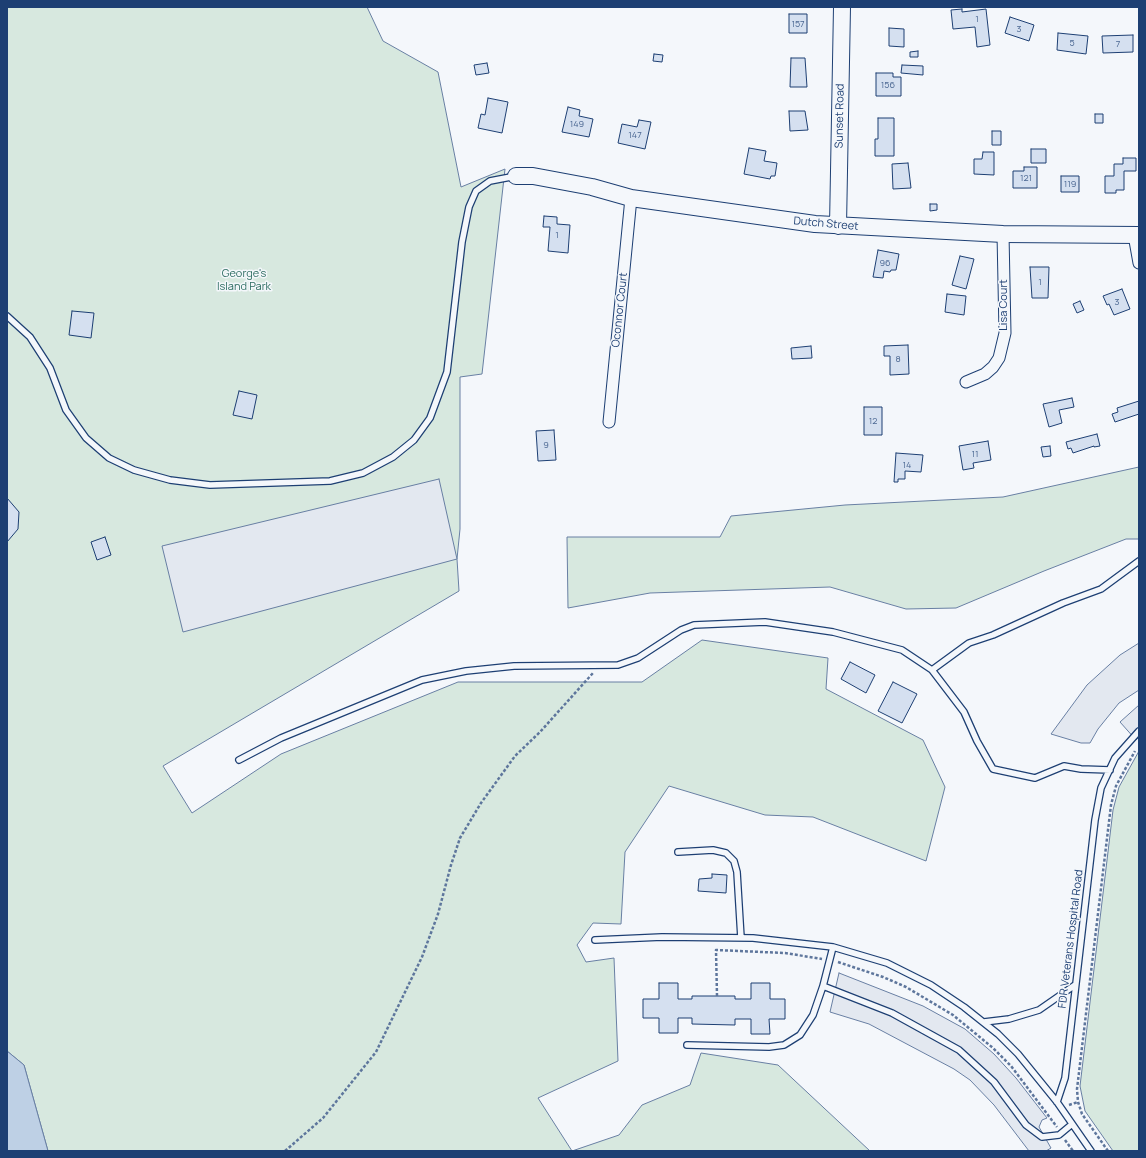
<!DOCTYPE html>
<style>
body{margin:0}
#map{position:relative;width:1146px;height:1158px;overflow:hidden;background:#f4f7fb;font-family:Manrope,sans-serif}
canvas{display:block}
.frame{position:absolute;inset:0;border:8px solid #1d3f73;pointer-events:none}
</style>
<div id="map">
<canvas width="1146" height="1158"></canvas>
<div class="frame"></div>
</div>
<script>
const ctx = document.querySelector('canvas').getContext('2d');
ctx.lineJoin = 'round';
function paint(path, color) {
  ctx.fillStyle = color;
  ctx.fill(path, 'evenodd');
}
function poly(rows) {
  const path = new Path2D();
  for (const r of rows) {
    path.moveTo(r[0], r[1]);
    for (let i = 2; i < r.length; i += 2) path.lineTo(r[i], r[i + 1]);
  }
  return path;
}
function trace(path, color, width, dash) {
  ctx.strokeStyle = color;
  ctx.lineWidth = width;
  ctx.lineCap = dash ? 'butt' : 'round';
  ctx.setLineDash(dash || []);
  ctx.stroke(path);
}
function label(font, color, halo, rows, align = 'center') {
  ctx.font = font + ' Manrope,sans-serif';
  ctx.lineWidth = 3;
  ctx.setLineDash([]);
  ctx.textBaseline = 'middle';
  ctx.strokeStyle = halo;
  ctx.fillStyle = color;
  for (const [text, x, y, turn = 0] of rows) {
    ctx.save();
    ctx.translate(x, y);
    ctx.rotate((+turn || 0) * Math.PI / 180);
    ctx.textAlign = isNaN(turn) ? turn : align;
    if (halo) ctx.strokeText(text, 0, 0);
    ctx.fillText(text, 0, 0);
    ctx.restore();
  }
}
const green = poly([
 [7,7,367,7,383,41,438,72,461,187,505,169,482,374,460,377,460,529,457,559,459,591,163,766,192,813,281,754,458,682,642,682,702,640,828,658,826,689,923,740,945,787,926,861,813,817,765,815,669,786,625,852,621,924,593,923,577,945,586,962,614,958,618,1061,538,1098,572,1151,619,1135,642,1105,690,1085,701,1053,778,1065,870,1151,48,1151,24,1065,7,1051,7,7],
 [1139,467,1139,539,1126,539,1044,571,956,608,906,609,830,587,650,593,568,608,567,537,720,537,731,516,845,505,1003,497,1139,467],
 [1139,751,1139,1151,1113,1151,1085,1111,1080,1086,1113,810,1119,787,1139,751]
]);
paint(green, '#d7e8df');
trace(green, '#687fa3', 1);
const parking = poly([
 [439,479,457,559,183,632,162,546,439,479],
 [1139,643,1139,690,1119,703,1098,729,1090,743,1081,743,1051,734,1087,685,1120,655,1139,643],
 [1139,705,1139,737,1136,740,1120,722,1139,705],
 [839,973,923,1006,965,1029,994,1054,1016,1078,1047,1118,1042,1120,1039,1127,1051,1148,1046,1151,1029,1151,994,1105,970,1080,954,1069,869,1024,830,1012,839,973]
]);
paint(parking, '#e3e8f0');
trace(parking, '#687fa3', 1);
const water = poly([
 [7,1051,24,1065,48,1151,7,1151,7,1051]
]);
paint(water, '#bed0e5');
trace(water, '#687fa3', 1);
const building = poly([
 [962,9,962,12,986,9,990,45,977,47,975,27,953,29,951,10,962,9],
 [789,14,807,14,807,33,789,33,789,14],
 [1010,17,1034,25,1029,41,1005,33,1010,17],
 [889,28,904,29,904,47,889,46,889,28],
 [1058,33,1088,36,1086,54,1057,50,1058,33],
 [1133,35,1133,52,1103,53,1102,36,1133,35],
 [918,51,918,57,910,57,910,52,918,51],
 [654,54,663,55,662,62,653,61,654,54],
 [791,58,805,58,807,87,790,87,791,58],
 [487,63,489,73,476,75,474,65,487,63],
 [902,65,923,66,923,75,901,73,902,65],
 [876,73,893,73,893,77,901,77,901,96,876,96,876,73],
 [488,98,508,102,502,133,478,128,481,114,485,115,488,98],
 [568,107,580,110,579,116,593,119,589,137,562,132,568,107],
 [789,111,805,111,808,130,790,131,789,111],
 [1095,114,1103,114,1103,123,1095,123,1095,114],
 [878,118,894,118,894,156,875,156,875,139,878,139,878,118],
 [639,120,651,122,645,149,618,143,622,124,637,127,639,120],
 [992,131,1001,131,1001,145,992,145,992,131],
 [749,148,766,151,764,161,777,163,775,176,771,176,770,179,744,174,749,148],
 [1031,149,1046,149,1046,163,1031,163,1031,149],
 [983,152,994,152,994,175,974,174,974,159,982,159,983,152],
 [1123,158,1136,158,1136,171,1124,171,1124,190,1116,190,1116,193,1105,193,1105,176,1114,176,1114,164,1123,164,1123,158],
 [908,163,911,188,893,189,892,164,908,163],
 [1024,167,1037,167,1037,188,1013,188,1013,171,1024,171,1024,167],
 [1061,176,1079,176,1079,192,1061,192,1061,176],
 [930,204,937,204,937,210,930,211,930,204],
 [544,216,557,217,557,224,570,225,568,253,548,251,550,227,543,227,544,216],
 [878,250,899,254,896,270,891,270,890,272,884,271,883,278,873,277,878,250],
 [960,256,974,259,966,289,952,285,960,256],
 [1030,267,1049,267,1048,298,1032,298,1030,267],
 [1122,289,1130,309,1114,315,1109,304,1107,305,1103,296,1122,289],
 [947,294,966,296,964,315,945,312,947,294],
 [1080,301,1084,310,1077,313,1073,304,1080,301],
 [72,311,94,313,91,338,69,335,72,311],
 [908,345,909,374,890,375,890,356,884,356,884,346,908,345],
 [811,346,812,358,792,359,791,348,811,346],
 [239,391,257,395,252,419,233,415,239,391],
 [1072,398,1074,407,1059,410,1062,423,1049,427,1043,404,1072,398],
 [1139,401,1139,414,1115,422,1112,414,1118,412,1117,408,1139,401],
 [864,407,882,407,882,435,864,435,864,407],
 [554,430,556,460,538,461,536,431,554,430],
 [1097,434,1100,446,1094,447,1094,446,1073,453,1071,448,1068,449,1066,442,1097,434],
 [988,441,991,460,973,463,974,468,963,470,959,446,988,441],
 [1050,446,1051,456,1043,457,1041,447,1050,446],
 [896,453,923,455,921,472,905,471,905,479,898,479,898,482,894,482,896,453],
 [7,498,19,512,18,529,7,542,7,498],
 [105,537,111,555,97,560,91,542,105,537],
 [850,662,875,675,866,693,841,679,850,662],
 [893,682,917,694,902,723,878,711,893,682],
 [712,874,727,875,726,893,698,891,699,879,712,878,712,874],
 [659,983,678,983,678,999,692,999,692,996,735,996,735,999,751,999,751,983,770,983,770,999,785,999,785,1019,769,1019,770,1034,751,1034,751,1019,735,1019,735,1025,692,1024,692,1018,678,1018,678,1033,659,1033,659,1018,643,1018,643,999,659,999,659,983]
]);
paint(building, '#d5e0f0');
trace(building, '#1d3f73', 1);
const lane = poly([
 [7,316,30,337,50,368,66,410,86,438,109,458,134,470,170,480,210,485,330,481,363,473,393,457,414,440,430,418,447,372,462,242,469,207,476,191,490,181,516,176],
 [932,670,969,643,993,635,1063,603,1101,589,1139,561],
 [239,760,281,738,422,680,466,671,514,666,618,665,638,658,681,630,694,625,765,622,833,632,902,650,932,670,964,712,977,741,993,769,1035,778,1064,766,1081,769,1110,770],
 [678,852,713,850,726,853,734,861,737,872,741,938],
 [595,940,662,937,753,938,833,947,887,963,931,985,964,1007,998,1034,1018,1054,1057,1102,1091,1151],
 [833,947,823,986,892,1013,959,1050,994,1082,1026,1125,1042,1137,1059,1135,1071,1125],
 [984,1022,1009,1019,1039,1010,1075,985],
 [687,1045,769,1047,784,1045,800,1035,813,1015,823,986],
 [1057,1102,1065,1078,1095,820,1101,788,1115,758,1139,731]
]);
const street = poly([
 [1134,235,1139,263],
 [966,382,985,374,993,367,999,358,1005,333,1003,234],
 [609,422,631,198]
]);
const secondary = poly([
 [516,176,533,176,592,187,631,198,815,224,1003,234,1139,235],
 [838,226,842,7]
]);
trace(lane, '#1d3f73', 8);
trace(street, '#1d3f73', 13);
trace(secondary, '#1d3f73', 18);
trace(poly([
 [838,962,883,977,906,987,953,1015,993,1048,1011,1066,1057,1127],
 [717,996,716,950,785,953,822,959],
 [1069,1105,1078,1102],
 [1065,1140,1073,1151],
 [285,1151,323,1118,376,1052,422,957,438,914,451,865,460,838,481,803,515,756,540,732,593,673],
 [1108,1151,1082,1114,1078,1102,1077,1089,1111,805,1116,786,1135,751]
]), '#5e769c', 2.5, [3, 2]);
trace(lane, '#f4f7fb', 5.5);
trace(street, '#f4f7fb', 11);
trace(secondary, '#f4f7fb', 16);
label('9px', '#4b6792', null, [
 ["1",977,19],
 ["157",798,24],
 ["3",1019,29],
 ["5",1072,43],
 ["7",1118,44],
 ["156",888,85],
 ["149",577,124],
 ["147",635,135],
 ["121",1026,178],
 ["119",1070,184],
 ["1",557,235],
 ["96",885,263],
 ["1",1040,282],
 ["3",1117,302],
 ["8",898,359],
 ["12",873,421],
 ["9",546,445],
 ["11",975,454],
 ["14",907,465]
]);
label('11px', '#1d3f73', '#f4f7fb', [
 ["Sunset Road",840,116,-89],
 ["Dutch Street",826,224,5],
 ["Lisa Court",1004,305,-90],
 ["Oconnor Court",620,310,-84],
 ["FDR Veterans Hospital Road",1071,939,-83]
]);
label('11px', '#2c6c60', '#f4f7fb', [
 ["George's",244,274],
 ["Island Park",244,287]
]);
</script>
